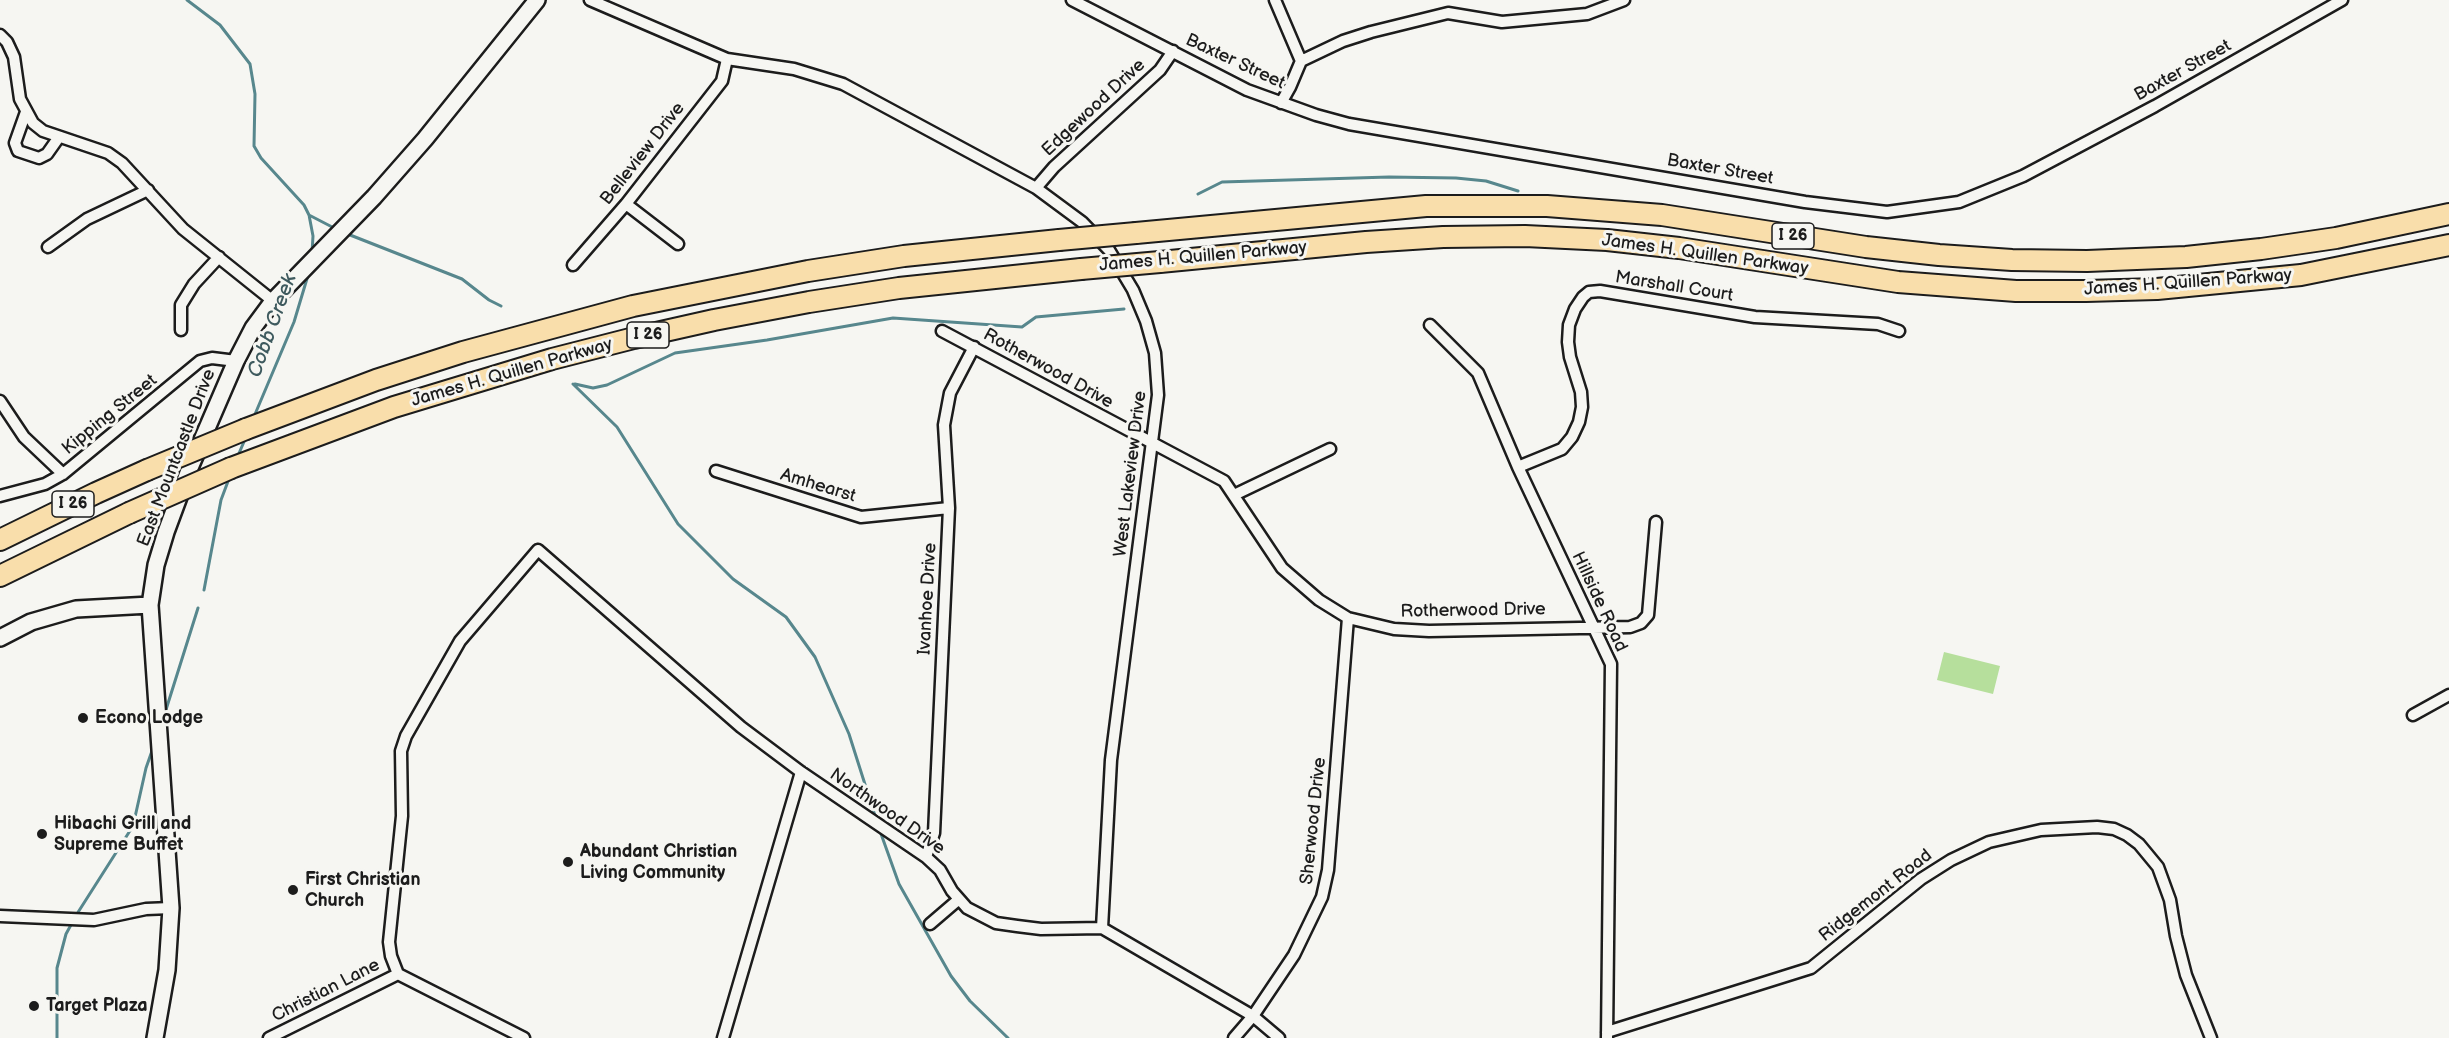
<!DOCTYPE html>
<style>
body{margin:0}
canvas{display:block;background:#f6f6f2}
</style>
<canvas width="2449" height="1038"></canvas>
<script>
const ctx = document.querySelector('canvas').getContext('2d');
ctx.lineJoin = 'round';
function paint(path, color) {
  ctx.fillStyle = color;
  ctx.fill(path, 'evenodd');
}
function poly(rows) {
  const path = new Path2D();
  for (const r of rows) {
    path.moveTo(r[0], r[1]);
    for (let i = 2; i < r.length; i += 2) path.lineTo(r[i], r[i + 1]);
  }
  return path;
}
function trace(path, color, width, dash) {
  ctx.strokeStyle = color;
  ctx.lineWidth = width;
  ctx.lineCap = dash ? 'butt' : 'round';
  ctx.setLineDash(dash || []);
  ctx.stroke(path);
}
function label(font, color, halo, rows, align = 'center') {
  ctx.font = font + ' "Balsamiq Sans",sans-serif';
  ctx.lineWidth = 6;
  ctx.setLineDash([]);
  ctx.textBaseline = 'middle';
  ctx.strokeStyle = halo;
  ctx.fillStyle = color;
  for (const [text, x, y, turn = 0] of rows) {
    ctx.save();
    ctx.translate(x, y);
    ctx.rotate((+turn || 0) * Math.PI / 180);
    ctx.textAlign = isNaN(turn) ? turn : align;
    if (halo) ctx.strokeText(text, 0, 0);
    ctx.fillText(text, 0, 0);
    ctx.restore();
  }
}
paint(poly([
 [1944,652,2000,666,1993,694,1937,680]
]), '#b6df9c');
trace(poly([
 [187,0,220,25,250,64,255,94,254,146,261,158,304,205,309,215,313,236,312,253],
 [1198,194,1222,182,1389,177,1456,178,1486,181,1518,191],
 [309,215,336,229],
 [345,233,462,279,489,300,501,306],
 [573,384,617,427,678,524,733,579,786,617,815,657,849,734,876,819],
 [575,384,593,388,607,385,675,353,767,340,893,318,1022,327,1036,317,1124,309],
 [253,419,294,322,309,272],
 [237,458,246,437],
 [204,590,221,500,230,476],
 [164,716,198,608],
 [880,831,899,884,951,976,970,1001,1008,1038],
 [75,917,133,826,146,768,153,748],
 [57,1038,57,968,66,934,72,923]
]), '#57878d', 3);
const street = poly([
 [590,0,727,59,794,69,843,84,1036,188,1082,222,1109,250,1133,290,1146,321,1155,353,1158,395,1111,760,1102,928],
 [1072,0,1247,90,1316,115,1349,124,1805,202,1887,212,1959,202,2023,176,2155,106,2342,0],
 [1275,0,1301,61],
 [0,35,7,42,14,57,20,99,33,123,43,131,108,153,122,163,183,229,273,301],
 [1281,103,1290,87,1301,61,1343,41,1371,32,1448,13,1502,22,1587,14,1624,0],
 [26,112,15,143,18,151,39,158,47,154,59,137],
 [1036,188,1054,167,1160,70,1173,51],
 [626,204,678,244],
 [48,247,87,219,148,190],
 [573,265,626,204,722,81,727,59],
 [1430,325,1478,373,1518,467,1611,664,1607,1038],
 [181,330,181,305,194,284,219,257],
 [942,331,1224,481,1282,568,1319,600,1348,618,1394,629,1429,631,1630,627,1641,623,1648,615,1656,522],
 [0,401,24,437,63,474],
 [1518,467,1562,449,1572,437,1579,422,1582,407,1581,392,1570,357,1568,342,1569,325,1575,309,1583,297,1589,292,1600,291,1755,317,1878,324,1899,331],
 [716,471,861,517,949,508],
 [1234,495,1330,449],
 [0,496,45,484,63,474,200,361,212,358,236,361],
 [2413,715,2449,695],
 [926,857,934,833,949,508,944,425,950,393,974,347],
 [0,916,94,920,146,909,171,908],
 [930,924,958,900],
 [1607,1032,1811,968,1921,879,1951,860,1989,842,2041,830,2097,827,2114,829,2127,835,2139,844,2158,867,2170,900,2176,936,2186,975,2211,1038],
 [269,1038,398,974],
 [524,1038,398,974,391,956,389,942,402,816,401,751,406,736,460,641,538,550,741,727,801,772,926,857,940,870,952,891,967,908,996,923,1017,926,1041,929,1102,928,1253,1016,1279,1038],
 [723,1038,801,772],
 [1234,1038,1253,1016,1294,955,1322,897,1328,870,1348,618]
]);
const secondary = poly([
 [0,638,31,622,76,609,150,605],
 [155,1038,167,970,171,908,150,605,156,565,166,532,189,470,236,361,253,328,273,301,374,197,425,139,537,0]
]);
const highway = poly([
 [1136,233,1426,206,1547,206,1662,215,1866,247,1939,255,2012,260,2087,261,2186,257,2261,249,2336,238,2449,214],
 [1160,262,1366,242,1443,237,1525,236,1607,240,1679,248,1898,282,2016,291,2086,291,2157,289,2301,275,2449,245],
 [246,429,376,380,463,352,633,306,808,271,904,256,1059,240],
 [231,468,394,407,552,359,634,338,714,320,809,302,899,288,1081,269],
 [0,540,96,493,147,470],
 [0,576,129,513]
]);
trace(street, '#1c1c1c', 15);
trace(secondary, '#1c1c1c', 20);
trace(highway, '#1c1c1c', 24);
trace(street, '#f6f6f2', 10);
trace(secondary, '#f6f6f2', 15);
trace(highway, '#f9deab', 20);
const highwayBridge = poly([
 [1059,240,1136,233],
 [1081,269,1160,262],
 [147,470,246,429],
 [129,513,231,468]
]);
trace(highwayBridge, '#1c1c1c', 24, []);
trace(highwayBridge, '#f9deab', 20);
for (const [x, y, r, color] of [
 [83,718,6,"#1c1c1c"],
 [42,834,6,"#1c1c1c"],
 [568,862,6,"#1c1c1c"],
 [293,890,6,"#1c1c1c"],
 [34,1006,6,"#1c1c1c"]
]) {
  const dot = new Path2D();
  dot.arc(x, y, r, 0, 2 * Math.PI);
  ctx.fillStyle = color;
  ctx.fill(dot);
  trace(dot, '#f6f6f2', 2);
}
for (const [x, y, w] of [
 [1793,236,42],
 [648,335,42],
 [73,504,42]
]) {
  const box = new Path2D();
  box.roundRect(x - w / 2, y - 13, w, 26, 4.5);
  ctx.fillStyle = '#f6f6f2';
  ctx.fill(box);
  trace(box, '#1c1c1c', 1.5);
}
label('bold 16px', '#1c1c1c', null, [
 ["I 26",1793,236],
 ["I 26",648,335],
 ["I 26",73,504]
]);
label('18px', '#1c1c1c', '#f6f6f2', [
 ["Baxter Street",1235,62,25],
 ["Baxter Street",2183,71,-29],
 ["Edgewood Drive",1094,108,-43],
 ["Belleview Drive",643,154,-52],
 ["Baxter Street",1720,170,10],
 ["James H. Quillen Parkway",1705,255,8],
 ["James H. Quillen Parkway",1203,257,-5],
 ["James H. Quillen Parkway",2188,283,-4],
 ["Marshall Court",1674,287,9],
 ["Rotherwood Drive",1048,369,29],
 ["James H. Quillen Parkway",512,373,-16],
 ["Kipping Street",110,415,-39],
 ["East Mountcastle Drive",177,458,-69],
 ["West Lakeview Drive",1131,474,-83],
 ["Amhearst",818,486,17],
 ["Ivanhoe Drive",928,599,-87],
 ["Hillside Road",1599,602,65],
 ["Rotherwood Drive",1473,611,-1],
 ["Northwood Drive",887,812,35],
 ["Sherwood Drive",1314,821,-84],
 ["Ridgemont Road",1876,896,-38],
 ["Christian Lane",326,991,-27]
]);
label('bold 18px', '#1c1c1c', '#f6f6f2', [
 ["Econo Lodge",95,718],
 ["Hibachi Grill and",54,824],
 ["Supreme Buffet",54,845],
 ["Abundant Christian",580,852],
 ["Living Community",580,873],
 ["First Christian",305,880],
 ["Church",305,901],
 ["Target Plaza",46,1006]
], 'left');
label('italic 20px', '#3e5a5e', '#f6f6f2', [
 ["Cobb Creek",273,326,-70]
]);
</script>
